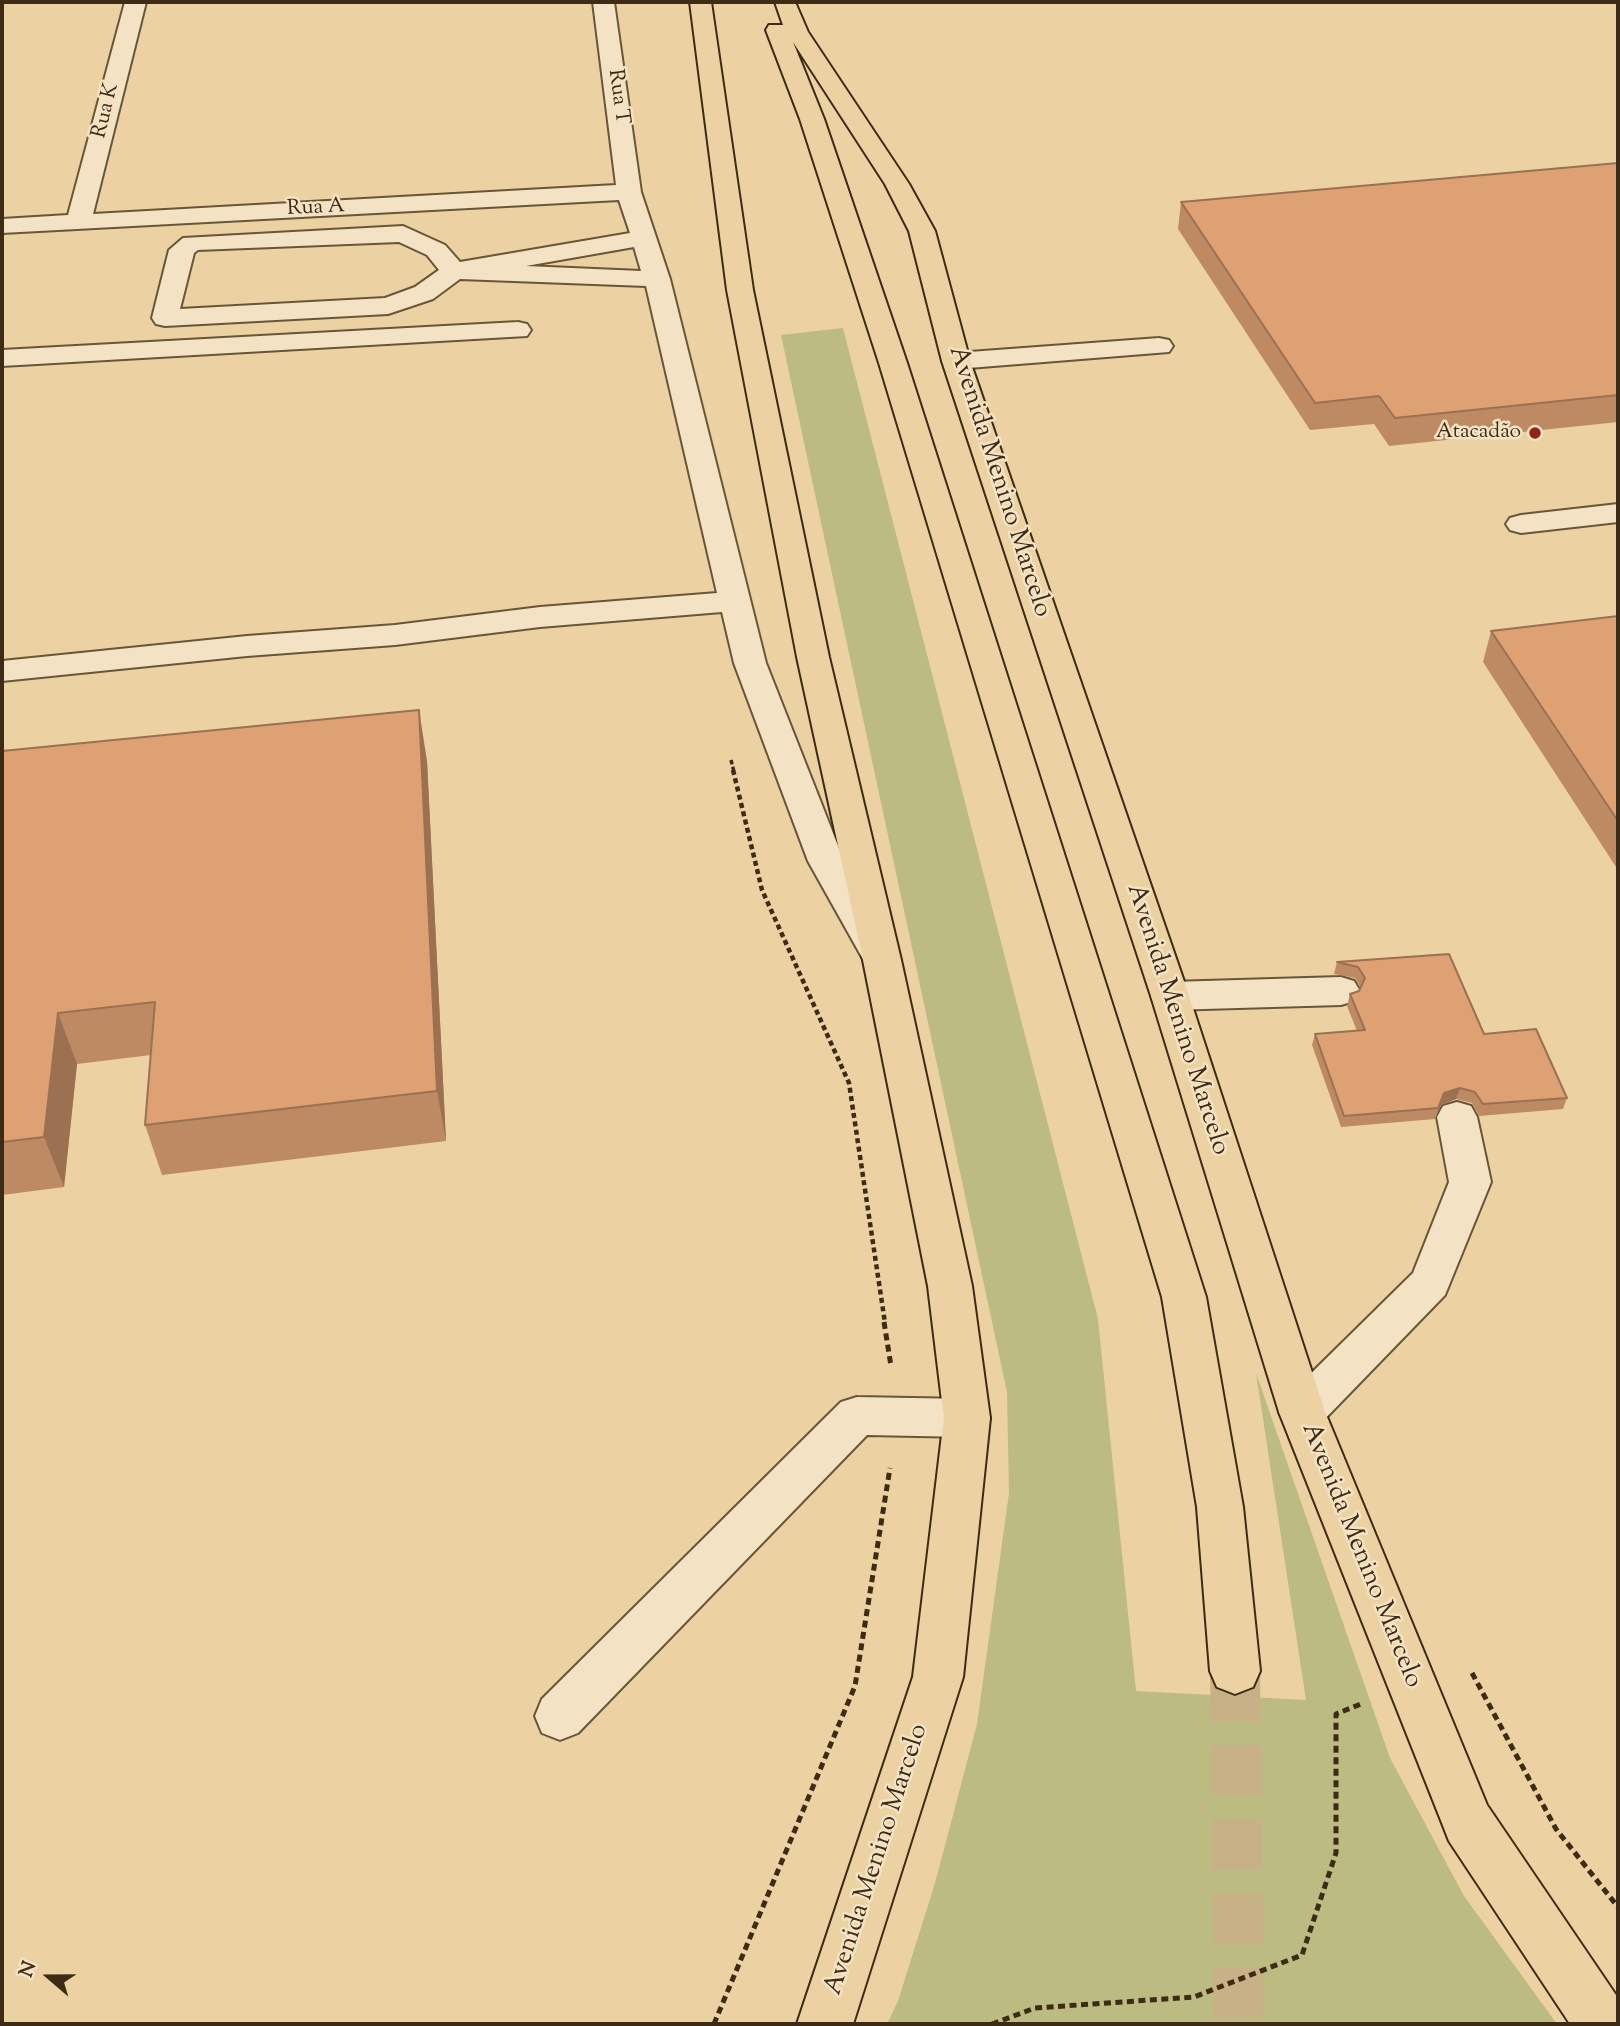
<!DOCTYPE html>
<meta charset="utf-8">
<style>
body{margin:0}
#map{position:relative;width:1620px;height:2026px;overflow:hidden;background:#ecd2a3;font-family:"Sorts Mill Goudy",serif}
canvas{display:block}
.frame{position:absolute;inset:0;border:4px solid #3d2b15;pointer-events:none}
.north{position:absolute;left:14px;top:1942px;width:70px;height:70px;-webkit-text-stroke:5px #f3e2c3;paint-order:stroke;rotate:290deg;font-size:19px;font-weight:700;line-height:28px;text-align:center;color:#3d2b15}
.north::after{content:'';display:block;margin:auto;width:24px;height:32px;background:#3d2b15;clip-path:polygon(50% 0,100% 100%,50% 72%,0 100%)}
</style>
<div id="map">
<canvas width="1620" height="2026"></canvas>
<div class="frame"></div>
<div class="north">N</div>
</div>
<script>
const ctx = document.querySelector('canvas').getContext('2d');
ctx.lineJoin = 'round';
function paint(path, color) {
  ctx.fillStyle = color;
  ctx.fill(path, 'evenodd');
}
function poly(rows) {
  const path = new Path2D();
  for (const r of rows) {
    path.moveTo(r[0], r[1]);
    for (let i = 2; i < r.length; i += 2) path.lineTo(r[i], r[i + 1]);
  }
  return path;
}
function trace(path, color, width, dash) {
  ctx.strokeStyle = color;
  ctx.lineWidth = width;
  ctx.lineCap = dash ? 'butt' : 'round';
  ctx.setLineDash(dash || []);
  ctx.stroke(path);
}
function label(font, color, halo, rows, align = 'center') {
  ctx.font = font + ' "Sorts Mill Goudy",serif';
  ctx.lineWidth = 5;
  ctx.setLineDash([]);
  ctx.textBaseline = 'middle';
  ctx.strokeStyle = halo;
  ctx.fillStyle = color;
  for (const [text, x, y, turn = 0] of rows) {
    ctx.save();
    ctx.translate(x, y);
    ctx.rotate((+turn || 0) * Math.PI / 180);
    ctx.textAlign = isNaN(turn) ? turn : align;
    if (halo) ctx.strokeText(text, 0, 0);
    ctx.fillText(text, 0, 0);
    ctx.restore();
  }
}
paint(poly([
 [843,328,1098,1319,1136,1691,1306,1700,1256,1373,1390,1758,1464,1896,1557,2024,887,2024,898,2001,935,1883,977,1724,1009,1493,1007,1392,781,335]
]), '#bcbb82');
trace(poly([
 [1235,1671,1239,2024]
]), '#c9b187', 50, [50, 24]);
const minor = poly([
 [125,2,146,2,93,214,616,185,593,2,614,2,641,192,670,279,766,663,844,861,896,952,890,961,877,965,864,961,808,861,734,663,722,612,540,627,395,645,247,656,2,681,2,661,247,636,395,625,540,607,717,593,646,286,460,279,433,299,388,314,165,326,156,324,152,318,169,250,183,238,403,226,445,245,460,262,630,233,619,200,2,233,2,219,68,215,125,2],
 [399,242,427,255,439,270,415,287,385,298,180,309,194,253,198,250,399,242],
 [634,247,641,271,526,266,634,247],
 [518,322,527,324,531,330,527,336,2,366,2,350,518,322],
 [1159,338,1169,340,1173,346,1169,352,956,369,946,367,942,361,946,355,956,353,1159,338],
 [1618,504,1618,522,1521,533,1510,530,1506,524,1510,518,1521,515,1618,504],
 [1341,977,1354,981,1360,991,1354,1001,1341,1005,1170,1010,1156,1006,1151,996,1156,986,1170,982,1341,977],
 [1457,1102,1471,1106,1477,1117,1491,1182,1445,1295,1318,1426,1302,1431,1286,1426,1279,1412,1286,1398,1413,1273,1449,1182,1437,1117,1443,1106,1457,1102],
 [857,1397,967,1399,983,1404,990,1418,983,1432,967,1437,867,1435,578,1733,560,1740,542,1733,535,1716,542,1699,841,1402,857,1397]
]);
const major = poly([
 [690,2,711,2,753,290,829,657,901,960,972,1286,990,1418,963,1677,853,2024,797,2024,913,1677,944,1418,928,1286,863,960,797,657,727,290,690,2],
 [775,2,795,2,808,32,909,184,935,231,970,361,1189,996,1325,1412,1487,1805,1618,1998,1618,2024,1570,2024,1449,1841,1442,1823,1279,1412,1151,996,942,361,909,231,885,184,793,42,824,119,907,363,1206,1297,1243,1507,1260,1671,1253,1687,1235,1694,1217,1687,1210,1671,1197,1507,1162,1297,879,363,800,119,766,30,769,25,783,25,775,2]
]);
trace(minor, '#695538', 4);
trace(major, '#3d2b15', 4);
trace(poly([
 [731,760,734,772]
]), '#3d2b15', 3.5, [4.5, 2.5]);
trace(poly([
 [733,770,762,890,849,1083,885,1323]
]), '#3d2b15', 4.5, [5, 3.5]);
trace(poly([
 [884,1322,891,1366],
 [1472,1673,1556,1829,1618,1907],
 [714,2024,855,1686,890,1468],
 [992,2024,1035,2008,1194,1997,1302,1955,1336,1853,1336,1714,1361,1704]
]), '#3d2b15', 5, [7, 4.5]);
paint(minor, '#f3e2c3');
paint(major, '#ecd2a3');
paint(poly([
 [1618,163,1618,422,1389,446,1374,424,1310,430,1178,229,1181,202],
 [1618,616,1618,870,1483,662,1491,631],
 [2,751,427,761,446,1141,162,1175,145,1125,151,1055,77,1064,64,1187,2,1195],
 [1449,954,1484,1034,1567,1098,1563,1109,1479,1116,1472,1103,1456,1099,1441,1105,1435,1119,1341,1127,1312,1045,1315,1034,1357,1031,1347,1006,1350,994,1359,991,1361,988,1355,978,1334,974,1337,962]
]), '#be8a64');
paint(poly([
 [419,710,427,761,446,1141,437,1091],
 [58,1013,77,1064,64,1187,44,1137],
 [1460,1088,1456,1099,1441,1105,1435,1119,1444,1093]
]), '#9b7151');
const building = poly([
 [1618,163,1618,395,1395,418,1379,396,1315,403,1181,202,1618,163],
 [1618,616,1618,821,1491,631,1618,616],
 [419,710,437,1091,145,1125,155,1002,58,1013,44,1137,2,1142,2,751,419,710],
 [1449,954,1484,1034,1536,1029,1567,1098,1483,1104,1475,1092,1460,1088,1444,1093,1438,1108,1344,1116,1315,1034,1365,1030,1350,994,1359,991,1365,978,1358,967,1337,962,1449,954]
]);
paint(building, '#dda174');
trace(building, '#9b7151', 2);
for (const [x, y, r, color] of [
 [1535,433,7,"#8f2418"]
]) {
  const dot = new Path2D();
  dot.arc(x, y, r, 0, 2 * Math.PI);
  ctx.fillStyle = color;
  ctx.fill(dot);
  trace(dot, '#f3e2c3', 2.5);
}
label('21px', '#3d2b15', '#f3e2c3', [
 ["Rua T",617,97,82],
 ["Rua K",107,111,-76],
 ["Rua A",316,209,-3]
]);
label('21px', '#3d2b15', '#f3e2c3', [
 ["Atacadão",1521,433]
], 'right');
label('26px', '#3d2b15', '#f3e2c3', [
 ["Avenida Menino Marcelo",998,482,72],
 ["Avenida Menino Marcelo",1176,1020,72],
 ["Avenida Menino Marcelo",1360,1556,68],
 ["Avenida Menino Marcelo",878,1860,-72]
]);
</script>
